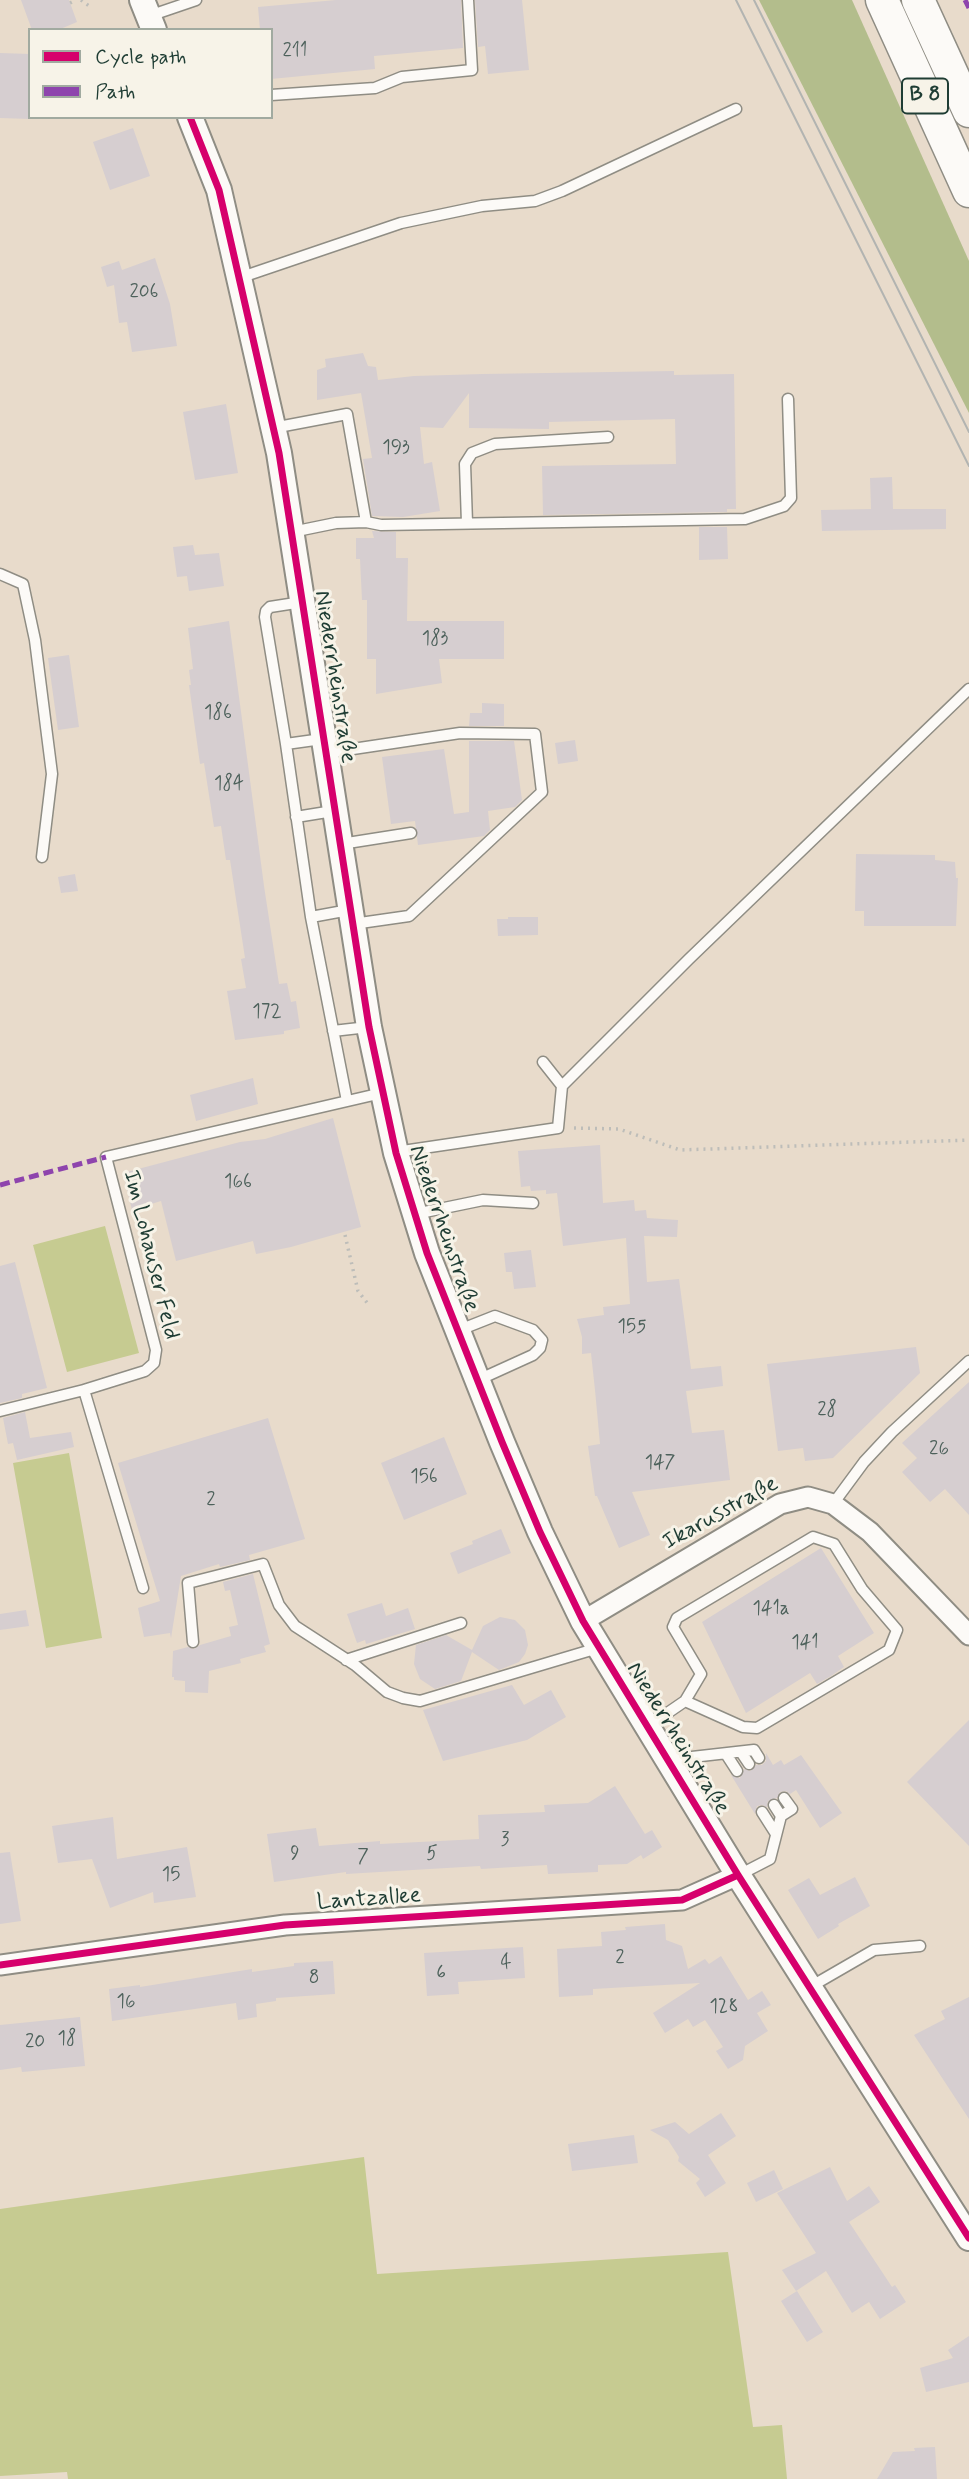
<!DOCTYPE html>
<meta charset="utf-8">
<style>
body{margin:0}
#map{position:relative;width:969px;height:2479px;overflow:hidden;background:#e8dbcb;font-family:Mynerve,sans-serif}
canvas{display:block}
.legend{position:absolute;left:28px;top:28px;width:245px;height:91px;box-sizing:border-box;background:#f7f3e8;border:2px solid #a1aaa0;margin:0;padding:9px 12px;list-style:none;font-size:21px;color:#1f3d34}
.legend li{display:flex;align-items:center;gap:14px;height:35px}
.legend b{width:35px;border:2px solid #a1aaa0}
</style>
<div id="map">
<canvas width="969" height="2479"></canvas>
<ul class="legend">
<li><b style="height:9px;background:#d6006c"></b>Cycle path</li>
<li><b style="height:9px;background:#8e44ad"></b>Path</li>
</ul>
</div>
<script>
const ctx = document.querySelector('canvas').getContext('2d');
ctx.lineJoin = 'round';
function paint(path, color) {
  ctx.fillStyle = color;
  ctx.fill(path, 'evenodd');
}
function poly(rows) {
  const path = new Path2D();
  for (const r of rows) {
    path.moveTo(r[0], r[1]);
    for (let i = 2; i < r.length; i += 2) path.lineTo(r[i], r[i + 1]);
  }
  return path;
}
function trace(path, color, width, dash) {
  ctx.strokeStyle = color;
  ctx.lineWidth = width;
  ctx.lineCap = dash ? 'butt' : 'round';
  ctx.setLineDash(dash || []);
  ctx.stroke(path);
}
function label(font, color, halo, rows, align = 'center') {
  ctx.font = font + ' Mynerve,sans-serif';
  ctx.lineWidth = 6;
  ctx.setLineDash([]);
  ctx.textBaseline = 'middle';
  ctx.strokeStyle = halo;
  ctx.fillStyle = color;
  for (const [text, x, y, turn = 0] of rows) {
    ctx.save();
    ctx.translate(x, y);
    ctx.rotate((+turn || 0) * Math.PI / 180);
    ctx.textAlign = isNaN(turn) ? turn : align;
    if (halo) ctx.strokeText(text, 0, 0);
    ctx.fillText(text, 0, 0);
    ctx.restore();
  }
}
paint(poly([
 [105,1226,139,1353,67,1372,33,1245],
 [69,1453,102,1638,46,1648,13,1463],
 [364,2157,377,2274,728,2252,753,2427,782,2425,787,2479,68,2479,67,2472,0,2476,0,2209]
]), '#c6cb91');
paint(poly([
 [759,0,852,0,969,261,969,413]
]), '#b3bd8c');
paint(poly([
 [21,0,69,0,77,22,58,30,32,30],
 [336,0,461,0,463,48,374,56,375,69,271,79,271,30,260,30,258,7],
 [475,0,522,0,529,70,488,74,485,46,478,47],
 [0,53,30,54,30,119,0,118],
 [133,128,150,176,110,190,93,142],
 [155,258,170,304,177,346,132,352,127,322,119,323,114,285,107,287,101,267,119,261,122,270],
 [363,353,368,366,376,367,378,380,414,376,483,374,674,371,674,375,734,374,736,509,727,509,727,512,543,515,542,466,676,464,675,419,549,422,549,429,469,428,469,393,443,428,420,427,424,464,432,462,440,511,403,517,372,516,363,459,372,458,361,393,317,400,317,370,326,367,325,359],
 [226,404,238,473,195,480,183,412],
 [892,477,893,509,946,509,946,529,822,531,821,510,871,509,870,478],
 [699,527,727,527,728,559,699,560],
 [372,531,396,532,396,558,408,558,407,621,504,621,504,659,439,659,442,683,376,694,376,659,367,659,367,600,362,600,360,559,356,559,356,538,374,538],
 [193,545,195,555,219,553,224,586,189,591,187,576,177,577,173,547],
 [229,621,264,886,279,984,287,983,291,1002,296,1001,300,1028,284,1031,284,1034,235,1040,227,991,246,988,241,959,245,958,230,860,226,860,221,826,214,827,204,763,200,764,189,685,191,685,189,670,193,669,188,628],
 [69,655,79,727,58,730,48,658],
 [482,703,504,704,504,726,469,726,470,713,482,713],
 [575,740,578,761,558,764,555,743],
 [469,741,514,741,522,800,515,807,488,811,490,830,484,836,418,845,415,821,391,824,382,757,444,749,454,814,469,812],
 [856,854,935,855,935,860,955,862,956,878,958,878,956,926,864,926,864,911,855,911],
 [75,874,78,891,61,893,58,877],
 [508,917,538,917,538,935,498,936,497,919,508,919],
 [253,1078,258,1104,196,1121,190,1095],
 [333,1118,361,1227,291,1247,256,1254,253,1241,176,1261,161,1201,132,1210,123,1173,240,1142,265,1139],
 [600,1145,603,1203,634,1200,635,1211,646,1210,647,1218,678,1220,677,1237,644,1236,647,1282,679,1279,691,1369,721,1366,723,1386,686,1391,692,1433,724,1430,730,1480,632,1492,650,1535,619,1548,597,1496,595,1496,588,1446,600,1444,595,1390,591,1353,582,1354,582,1337,577,1319,604,1315,603,1307,630,1304,626,1238,563,1246,557,1193,546,1194,546,1190,531,1191,530,1186,521,1187,518,1151],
 [531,1250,536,1287,514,1289,512,1272,506,1272,504,1253],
 [15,1262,47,1388,22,1394,22,1398,0,1403,0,1266],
 [916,1347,920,1373,833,1458,805,1461,803,1448,778,1451,767,1364],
 [969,1382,969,1515,945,1489,930,1502,902,1472,917,1458,902,1443],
 [25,1412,30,1438,71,1432,74,1447,17,1460,13,1443,8,1444,3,1418],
 [268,1418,305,1539,249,1555,250,1560,220,1567,219,1564,181,1576,171,1638,170,1633,144,1637,138,1608,160,1601,118,1463],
 [444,1437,467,1494,404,1520,381,1463],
 [501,1529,511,1553,458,1574,450,1553,473,1544,472,1541],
 [821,1548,874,1633,838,1656,844,1667,831,1676,817,1684,810,1673,746,1713,702,1622],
 [253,1574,270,1644,264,1646,266,1652,240,1659,241,1663,209,1671,208,1693,185,1692,185,1681,174,1680,174,1677,172,1677,173,1651,188,1647,194,1649,200,1645,231,1636,229,1627,238,1625,230,1590,225,1591,223,1582],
 [382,1603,386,1616,408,1608,415,1629,366,1644,365,1640,357,1643,347,1614],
 [26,1610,29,1626,0,1630,0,1614],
 [500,1617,515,1620,525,1630,528,1645,525,1654,519,1662,499,1670,472,1652,461,1681,435,1689,420,1679,414,1664,416,1645,446,1635,472,1650,483,1626],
 [512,1685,524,1705,551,1690,566,1717,527,1740,443,1761,423,1710],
 [969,1720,969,1846,907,1782],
 [766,1753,773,1765,781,1760,784,1765,801,1755,842,1813,820,1828,796,1790,790,1794,786,1791,780,1792,777,1798,768,1801,767,1807,762,1805,757,1806,755,1814,731,1775,740,1778,744,1769,750,1771,756,1765,762,1765,766,1761],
 [615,1786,645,1834,652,1830,662,1847,643,1859,641,1855,627,1864,598,1865,598,1872,548,1874,547,1865,481,1869,480,1866,346,1874,346,1872,274,1882,267,1834,316,1828,319,1846,380,1841,380,1844,479,1839,478,1815,545,1812,544,1805,588,1803],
 [113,1817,117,1859,187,1847,196,1897,154,1903,153,1892,110,1908,92,1859,58,1863,52,1826],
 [10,1852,21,1921,0,1924,0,1853],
 [855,1877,870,1906,838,1924,839,1926,818,1939,788,1890,809,1878,820,1895],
 [665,1924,666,1940,682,1946,688,1969,705,1959,709,1964,721,1956,748,2000,762,1991,771,2005,757,2013,768,2031,745,2046,743,2060,728,2069,716,2051,723,2047,705,2020,693,2027,688,2019,665,2033,653,2013,700,1983,593,1989,593,1995,559,1997,557,1949,602,1946,601,1932,626,1930,625,1927],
 [523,1947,525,1978,458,1982,459,1994,427,1996,424,1953],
 [333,1961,335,1994,276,1998,276,2001,256,2004,257,2017,238,2020,236,2003,112,2021,109,1989,140,1985,140,1987,252,1969,252,1972,294,1966,294,1963],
 [969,1997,969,2119,914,2035,945,2019,941,2011],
 [80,2017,85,2066,22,2072,21,2067,0,2070,0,2025],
 [721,2113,736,2136,708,2155,726,2183,705,2197,696,2183,700,2179,678,2161,679,2157,668,2140,650,2130,675,2122,689,2134],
 [634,2135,638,2163,572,2171,568,2144],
 [830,2167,847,2201,869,2186,880,2202,849,2222,892,2287,895,2285,906,2302,880,2319,869,2302,852,2313,826,2271,796,2291,782,2270,816,2253,777,2193],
 [774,2170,783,2189,756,2202,747,2183],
 [797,2291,823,2332,807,2342,781,2301],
 [969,2336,969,2382,926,2392,920,2368,953,2358,948,2350],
 [935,2447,937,2479,877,2479,893,2452,915,2451,914,2448]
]), '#d6ced0');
const service = poly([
 [149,16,196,0],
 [271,95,375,88,402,77,472,70,468,0],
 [239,278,401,223,482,206,535,201,562,191,736,109],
 [273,428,347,414,366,522],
 [467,523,465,464,472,453,495,444,608,437],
 [292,532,336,523,366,522,381,525,745,519,784,506,791,498,788,399],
 [0,574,23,584,35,640,52,774,42,857],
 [302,602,270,607,266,611,265,617,286,744,322,739],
 [286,744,311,917,347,1101],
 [326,753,460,733,535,734,542,792,409,916,353,924],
 [296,817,333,811],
 [341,844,411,833],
 [311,917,349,910],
 [333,1031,368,1027],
 [543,1062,562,1086],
 [396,1152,558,1128,562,1086,689,959,969,689],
 [415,1214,483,1200,533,1203],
 [457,1331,495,1316,533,1330,542,1340,540,1348,533,1355,478,1380],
 [0,1411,84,1390],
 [833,1504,864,1462,892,1432,969,1361],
 [143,1588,84,1390,145,1371,154,1363,156,1350,106,1157,382,1093],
 [193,1642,188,1583,263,1564,279,1605,295,1626,355,1665,387,1692,403,1698,420,1701,598,1648],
 [346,1660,461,1623],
 [647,1727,685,1701,701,1674,673,1627,677,1618,813,1537,834,1544,862,1589,897,1630,889,1650,757,1728,743,1727,685,1701],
 [741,1752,749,1764],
 [726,1754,737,1771],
 [671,1764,683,1758,754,1750,759,1758],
 [774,1805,781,1816],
 [762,1812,776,1834],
 [739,1875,770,1859,781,1816,792,1809,784,1798],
 [810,1987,874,1950,920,1946]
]);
const minor = poly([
 [583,1621,780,1504,808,1497,833,1504,870,1532,969,1635],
 [0,1965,285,1925,682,1900,738,1875]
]);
const tertiary = poly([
 [142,0,154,30],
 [190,117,219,190,279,453,369,1027,396,1153,427,1253,502,1442,540,1532,583,1621,738,1875,969,2238]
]);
const primary = poly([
 [882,0,969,191],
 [918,0,969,111]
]);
trace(service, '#8f8d84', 13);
trace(minor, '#8f8d84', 23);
trace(tertiary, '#8f8d84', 28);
trace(primary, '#8f8d84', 35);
trace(poly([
 [81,0,92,8],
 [70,3,76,0],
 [574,1128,619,1129,680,1150,969,1140],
 [345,1235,358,1291,368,1304]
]), '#bdbdb9', 3.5, [2, 5]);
trace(service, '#fcfaf7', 10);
trace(minor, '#fcfaf7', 19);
trace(tertiary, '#fcfaf7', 24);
trace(primary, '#fcfaf7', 32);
trace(poly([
 [736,0,969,466],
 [754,0,969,432]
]), '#b2b4b1', 2);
trace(poly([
 [965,0,969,8],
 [0,1185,106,1157]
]), '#8e44ad', 5, [10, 5]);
trace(poly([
 [190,117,219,190,279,453,369,1027,396,1153,427,1253,502,1442,540,1532,583,1621,738,1875,969,2238],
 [0,1965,285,1925,682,1900,738,1875]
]), '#d6006c', 7);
label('19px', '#4d615b', null, [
 ["211",295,52],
 ["206",144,293],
 ["193",396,449],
 ["183",435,640],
 ["186",218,714],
 ["184",229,785],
 ["172",267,1013],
 ["166",238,1183],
 ["155",632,1328],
 ["28",827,1411],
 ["26",939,1450],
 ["147",660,1464],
 ["156",424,1478],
 ["2",211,1501],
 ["141a",771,1610],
 ["141",805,1644],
 ["3",505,1841],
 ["9",295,1855],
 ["5",432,1855],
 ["7",363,1858],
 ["15",171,1876],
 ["2",620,1959],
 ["4",506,1964],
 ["6",441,1974],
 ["8",314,1979],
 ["16",126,2003],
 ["128",724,2008],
 ["18",67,2040],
 ["20",35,2043]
]);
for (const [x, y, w] of [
 [925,96,46]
]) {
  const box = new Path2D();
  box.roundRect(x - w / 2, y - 17.5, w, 35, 5);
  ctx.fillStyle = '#f7f3e8';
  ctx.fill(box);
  trace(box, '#1f3d34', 2);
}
label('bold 21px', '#1f3d34', null, [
 ["B 8",925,96]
]);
label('23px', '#1f3d34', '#f7f3e8', [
 ["Niederrheinstraße",334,677,81],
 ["Niederrheinstraße",443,1229,71],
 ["Im Lohauser Feld",150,1255,76],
 ["Ikarusstraße",721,1514,-29],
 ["Niederrheinstraße",677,1739,58],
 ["Lantzallee",369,1900,-4]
]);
</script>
